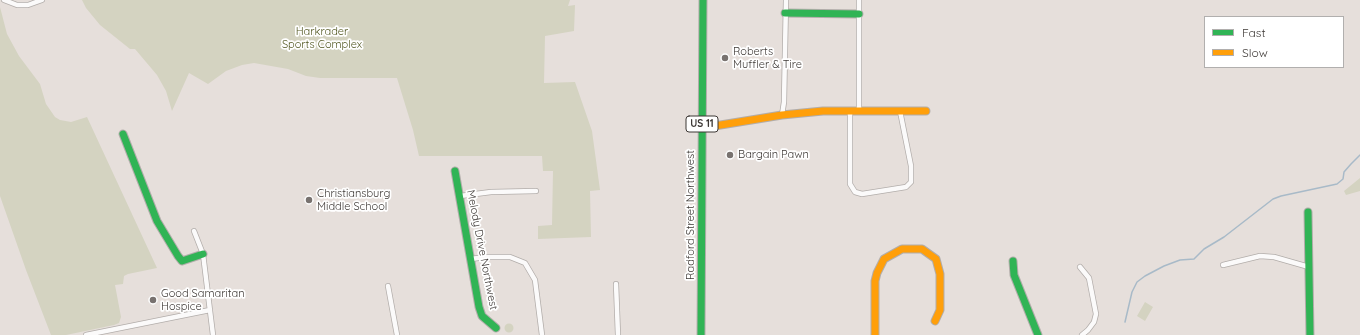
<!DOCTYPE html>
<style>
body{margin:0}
#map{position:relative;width:1360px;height:335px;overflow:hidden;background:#e6dfdb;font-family:Quicksand,sans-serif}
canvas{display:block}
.legend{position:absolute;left:1204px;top:16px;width:140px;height:52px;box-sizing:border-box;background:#fff;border:1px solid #b1afae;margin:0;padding:5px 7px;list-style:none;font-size:12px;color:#3d3835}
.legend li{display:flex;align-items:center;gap:8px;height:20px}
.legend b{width:20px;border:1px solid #b1afae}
</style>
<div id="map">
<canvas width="1360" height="335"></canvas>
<ul class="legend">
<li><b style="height:5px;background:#30b455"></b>Fast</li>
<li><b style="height:5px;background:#ff9f0a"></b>Slow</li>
</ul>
</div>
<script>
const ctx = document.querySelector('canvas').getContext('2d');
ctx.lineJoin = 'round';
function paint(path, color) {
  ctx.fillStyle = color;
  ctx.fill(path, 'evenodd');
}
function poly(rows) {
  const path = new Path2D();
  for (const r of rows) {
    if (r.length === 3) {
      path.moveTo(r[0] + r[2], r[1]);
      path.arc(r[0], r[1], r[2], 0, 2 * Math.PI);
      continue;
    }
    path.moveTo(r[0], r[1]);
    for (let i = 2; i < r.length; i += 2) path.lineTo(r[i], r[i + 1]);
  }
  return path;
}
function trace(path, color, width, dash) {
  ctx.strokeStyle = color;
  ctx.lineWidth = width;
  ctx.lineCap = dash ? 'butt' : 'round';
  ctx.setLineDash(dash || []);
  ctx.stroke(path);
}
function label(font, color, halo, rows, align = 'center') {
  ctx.font = font + ' Quicksand,sans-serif';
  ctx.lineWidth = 3.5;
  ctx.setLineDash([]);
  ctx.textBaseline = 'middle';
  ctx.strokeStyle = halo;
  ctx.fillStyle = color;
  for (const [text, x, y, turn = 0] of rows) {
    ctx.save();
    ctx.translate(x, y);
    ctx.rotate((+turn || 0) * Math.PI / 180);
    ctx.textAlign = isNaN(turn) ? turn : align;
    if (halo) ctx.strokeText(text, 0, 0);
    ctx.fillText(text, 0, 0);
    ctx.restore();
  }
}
paint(poly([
 [82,0,570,0,568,6,575,5,574,31,545,36,544,83,575,82,592,131,600,190,590,191,591,237,538,239,538,226,552,225,553,171,543,171,542,156,419,156,413,130,397,78,320,78,306,76,288,69,254,63,242,65,226,71,208,84,189,73,172,111,166,91,157,75,135,49,130,49,100,25,86,8],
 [0,7,7,34,19,56,40,84,46,104,55,117,60,120,71,122,87,117,157,268,128,274,124,276,123,284,115,285,121,317,119,323,114,325,66,335,51,335,26,270,0,196],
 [1360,178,1360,191,1346,195,1344,191],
 [1145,302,1153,307,1145,321,1137,316],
 [509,328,4.5]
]), '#d4d3c1');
trace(poly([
 [1125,322,1132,292,1137,282,1145,276,1164,266,1180,260,1194,259,1204,249,1224,237,1273,199,1281,196,1337,184,1343,179,1344,172,1351,164,1360,155]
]), '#a8bac8', 1.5);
const street = poly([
 [4,0,17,5,28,5,42,0],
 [859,0,859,111],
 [850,111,850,184,855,192,862,194,906,187,911,182,911,166,900,111],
 [782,115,784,102,786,0],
 [460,196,491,192,536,191],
 [194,231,203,254,213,335],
 [471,259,485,257,510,257,525,263,535,280,542,335],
 [1223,265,1260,256,1274,257,1309,267],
 [1080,267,1089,278,1096,314,1094,322,1088,330,1082,335],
 [616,284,618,335],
 [388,286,397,335],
 [86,335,210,310]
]);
const fast = poly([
 [785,13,859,14],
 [123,134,157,221,178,256,182,261,203,254],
 [455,171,479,307,482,316,496,328],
 [1308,212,1310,335],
 [1013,261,1014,275,1038,335],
 [701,335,703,0]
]);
const slow = poly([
 [702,128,782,115,823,111,926,111],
 [875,335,875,281,877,273,884,259,902,249,922,249,936,259,940,274,940,310,935,321]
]);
trace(street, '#b2adaa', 6);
trace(fast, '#b2adaa', 9);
trace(slow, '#b2adaa', 9);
trace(street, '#fbfafa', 4.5);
trace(fast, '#30b455', 7);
trace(slow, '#ff9f0a', 7);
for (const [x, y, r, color] of [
 [725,58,4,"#78726f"],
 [730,155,4,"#78726f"],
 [309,200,4,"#78726f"],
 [153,300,4,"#78726f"]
]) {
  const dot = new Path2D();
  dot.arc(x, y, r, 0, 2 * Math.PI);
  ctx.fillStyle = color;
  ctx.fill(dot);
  trace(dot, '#fff', 1.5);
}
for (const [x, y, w] of [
 [702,124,32]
]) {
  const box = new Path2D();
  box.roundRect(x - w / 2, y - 8, w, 16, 3);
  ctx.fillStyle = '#fff';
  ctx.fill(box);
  trace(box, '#3d3835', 1);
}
label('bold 10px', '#3d3835', null, [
 ["US 11",702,124]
]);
label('11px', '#515620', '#fff', [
 ["Harkrader",322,32],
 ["Sports Complex",322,45]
]);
label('11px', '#3d3835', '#fff', [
 ["Roberts",733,52],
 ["Muffler & Tire",733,65],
 ["Bargain Pawn",738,155],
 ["Christiansburg",317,194],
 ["Middle School",317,207],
 ["Good Samaritan",161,294],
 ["Hospice",161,307]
], 'left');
label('11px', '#3d3835', '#fff', [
 ["Radford Street Northwest",691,215,-90],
 ["Melody Drive Northwest",482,250,79]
]);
</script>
